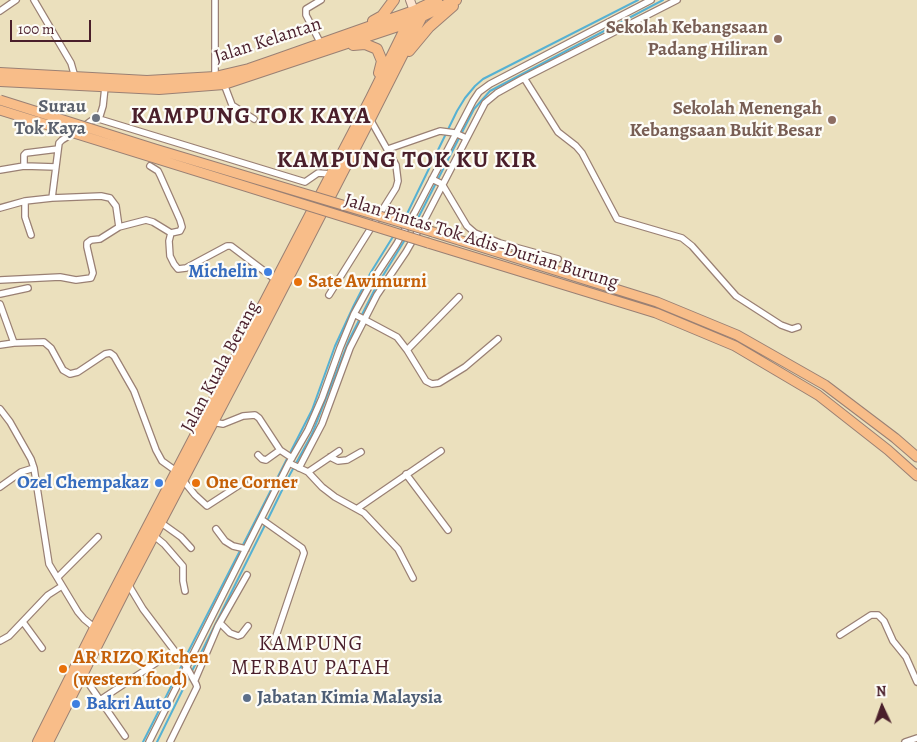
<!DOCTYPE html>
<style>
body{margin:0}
#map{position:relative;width:917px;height:742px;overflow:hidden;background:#ebe0bd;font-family:Alegreya,serif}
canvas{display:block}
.north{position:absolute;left:857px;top:682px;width:50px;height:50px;-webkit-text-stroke:4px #fdfcf7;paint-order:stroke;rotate:357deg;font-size:14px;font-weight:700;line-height:20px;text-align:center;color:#4a1f2b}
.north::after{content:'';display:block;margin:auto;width:18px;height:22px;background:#4a1f2b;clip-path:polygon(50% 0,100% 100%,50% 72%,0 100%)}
.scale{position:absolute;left:10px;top:20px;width:81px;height:22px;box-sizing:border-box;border:2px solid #4a1f2b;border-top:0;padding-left:6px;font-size:15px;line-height:18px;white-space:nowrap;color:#4a1f2b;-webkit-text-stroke:4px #fdfcf7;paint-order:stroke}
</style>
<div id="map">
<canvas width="917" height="742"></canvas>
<div class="north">N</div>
<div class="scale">100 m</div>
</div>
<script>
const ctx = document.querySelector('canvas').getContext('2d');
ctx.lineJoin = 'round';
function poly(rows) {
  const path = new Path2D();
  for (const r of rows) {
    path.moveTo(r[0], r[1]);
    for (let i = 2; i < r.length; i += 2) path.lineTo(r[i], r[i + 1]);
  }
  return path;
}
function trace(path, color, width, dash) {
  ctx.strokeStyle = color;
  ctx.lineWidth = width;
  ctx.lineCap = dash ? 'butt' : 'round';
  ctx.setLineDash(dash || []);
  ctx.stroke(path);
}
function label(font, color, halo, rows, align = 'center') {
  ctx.font = font + ' Alegreya,serif';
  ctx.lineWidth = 4.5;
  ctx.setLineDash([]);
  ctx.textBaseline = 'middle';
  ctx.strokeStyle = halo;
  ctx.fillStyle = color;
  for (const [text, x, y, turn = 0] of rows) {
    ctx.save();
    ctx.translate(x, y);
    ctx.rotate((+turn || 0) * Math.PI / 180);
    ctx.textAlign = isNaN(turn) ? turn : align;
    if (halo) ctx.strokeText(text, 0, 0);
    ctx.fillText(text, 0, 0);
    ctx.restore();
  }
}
trace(poly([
 [438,179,474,109,490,91,663,0],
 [404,220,457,111,465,98,475,86,483,79,638,0],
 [415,224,436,183],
 [267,521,288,478,312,434,349,340,376,287,406,238],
 [185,658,312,410,335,346,354,305,371,272,394,235],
 [191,673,265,525],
 [143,742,182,665],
 [157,742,189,677]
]), '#55b1d3', 2);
const street = poly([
 [34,0,71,63,75,77],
 [0,11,16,0],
 [321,44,306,15,306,9,321,0],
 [215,77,215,0],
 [524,78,558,132,576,146,582,153,617,219,682,238,692,246,736,296,781,325,792,329,798,327],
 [224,84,232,105,254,119],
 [99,119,305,182,318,173,331,174],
 [83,127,91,121,99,119,103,106,105,87],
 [388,149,440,131,455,133,466,138],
 [24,166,24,155,26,153,58,149],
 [0,170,24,166,56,167],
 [432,179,442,184,467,226,475,233,500,243,558,259],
 [52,198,101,196,110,198,116,206,119,227],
 [25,201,25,217,31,235],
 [0,208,25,201,52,198,59,143,62,140,75,132],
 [171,233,169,241,170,256,174,264,178,269,186,268,227,246,231,246,276,280],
 [0,280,60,277,76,280,91,278,93,273,87,247,87,243,91,240,100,239,119,227,146,220,153,222,171,233,180,231,182,227,180,220,160,175,158,171,150,166],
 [0,294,28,288],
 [329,295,396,188,398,181,396,165,370,119],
 [0,304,14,343],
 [354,314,397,337,407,350,459,297],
 [0,345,14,343,44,342,51,348,63,370,70,374,78,372,105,354,110,353,114,356,134,391,156,450,162,461,176,471],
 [407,350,426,381,432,384,439,383,465,367,498,339],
 [0,409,10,422,31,459,34,468,49,564,78,612,84,619,95,628],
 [212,422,223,424,243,416,255,415,259,418,280,450,292,458],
 [258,455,262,459,266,460,280,450],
 [330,457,338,461,347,460,361,452],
 [289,463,308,472,322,487,335,497,364,513,398,549,413,578],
 [299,468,322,424,350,348,377,295,406,252,426,217,485,103,497,93,524,78,677,0],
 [308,472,339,451],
 [406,474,448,530],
 [182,479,195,495,207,506,244,482],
 [0,487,21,472,34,468],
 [358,508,441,451],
 [261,519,302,548,304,553,274,642],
 [160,522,181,537,191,548],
 [216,529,225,541,233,546,246,549],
 [153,535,164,544,183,566,183,581,185,591],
 [58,577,98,537],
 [128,584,143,609,186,666,196,684,197,687,170,742],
 [23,622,42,648],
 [220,623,230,633,238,636,241,635,248,626],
 [840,635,871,615,878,615,884,621,893,641,906,657,917,682],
 [0,641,9,636,48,595,62,586],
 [82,674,100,700,174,651],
 [195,680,218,626,247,575],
 [100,700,125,736],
 [149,742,289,463,308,430,322,398,340,348,354,314,371,283,396,245,415,212,473,101,479,92,490,84,651,0],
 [905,742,917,738]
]);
const secondary = poly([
 [410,0,414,11]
]);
const primary = poly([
 [433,232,657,302,737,335,825,385,895,438,917,457],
 [428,243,656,313,735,346,818,395,888,450,917,476]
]);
const highway = poly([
 [373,21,382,16,394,0],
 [353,45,365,44,377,49,382,61,379,73],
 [409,51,429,27,453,6],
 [0,73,147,81,215,77,249,69,275,60,414,11,437,0],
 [0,81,159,89,224,84,410,22,456,0],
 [38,742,95,628,371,98,414,11],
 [48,742,128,584,255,342,370,119,421,18,422,7]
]);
trace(street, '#9a8074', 8);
trace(secondary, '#9a8074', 10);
trace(primary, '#9a8074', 11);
trace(highway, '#9a8074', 12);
trace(street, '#fff', 5.5);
trace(secondary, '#fce5d0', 8);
trace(primary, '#f8bd89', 9);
trace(highway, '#f8bd89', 10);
const primaryBridge = poly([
 [0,100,155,149,433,232],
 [0,110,428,243]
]);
trace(primaryBridge, '#9a8074', 11, []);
trace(primaryBridge, '#f8bd89', 9);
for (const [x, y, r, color] of [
 [778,39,5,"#8d6e63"],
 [96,118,5,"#6b7280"],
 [832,120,5,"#8d6e63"],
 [268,272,5,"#3f7fe0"],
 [298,282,5,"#e8710a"],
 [159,483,5,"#3f7fe0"],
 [196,483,5,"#e8710a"],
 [63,669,5,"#e8710a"],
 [247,698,5,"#5c6f8a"],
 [76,704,5,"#3f7fe0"]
]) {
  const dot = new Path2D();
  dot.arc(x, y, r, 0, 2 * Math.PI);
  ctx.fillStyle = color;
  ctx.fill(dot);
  trace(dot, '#fdfcf7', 2);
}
label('bold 19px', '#785e54', '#fdfcf7', [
 ["Sekolah Kebangsaan",768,28],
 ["Padang Hiliran",768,50],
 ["Sekolah Menengah",822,109],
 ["Kebangsaan Bukit Besar",822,131]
], 'right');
label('19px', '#4a1f2b', '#fdfcf7', [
 ["Jalan Kelantan",268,41,-18],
 ["Jalan Pintas Tok Adis-Durian Burung",481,242,17],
 ["Jalan Kuala Berang",221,367,-62]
]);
label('bold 19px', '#5b616d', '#fdfcf7', [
 ["Surau",86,107],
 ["Tok Kaya",86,129]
], 'right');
label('bold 19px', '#366cbe', '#fdfcf7', [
 ["Michelin",258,272],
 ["Ozel Chempakaz",149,483],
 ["Bakri Auto",86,704,"left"]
], 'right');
label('bold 19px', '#c56008', '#fdfcf7', [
 ["Sate Awimurni",308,282],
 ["One Corner",206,483],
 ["AR RIZQ Kitchen",73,658],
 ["(western food)",73,680]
], 'left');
label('bold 19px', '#4e5e75', '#fdfcf7', [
 ["Jabatan Kimia Malaysia",257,698]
], 'left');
ctx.letterSpacing = '1px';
label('21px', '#4a1f2b', '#fdfcf7', [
 ["KAMPUNG",311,645],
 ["MERBAU PATAH",311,669]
]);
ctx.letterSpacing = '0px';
ctx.letterSpacing = '1px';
label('bold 24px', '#4a1f2b', '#fdfcf7', [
 ["KAMPUNG TOK KAYA",251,117],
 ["KAMPUNG TOK KU KIR",407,161]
]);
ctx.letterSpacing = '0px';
</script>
